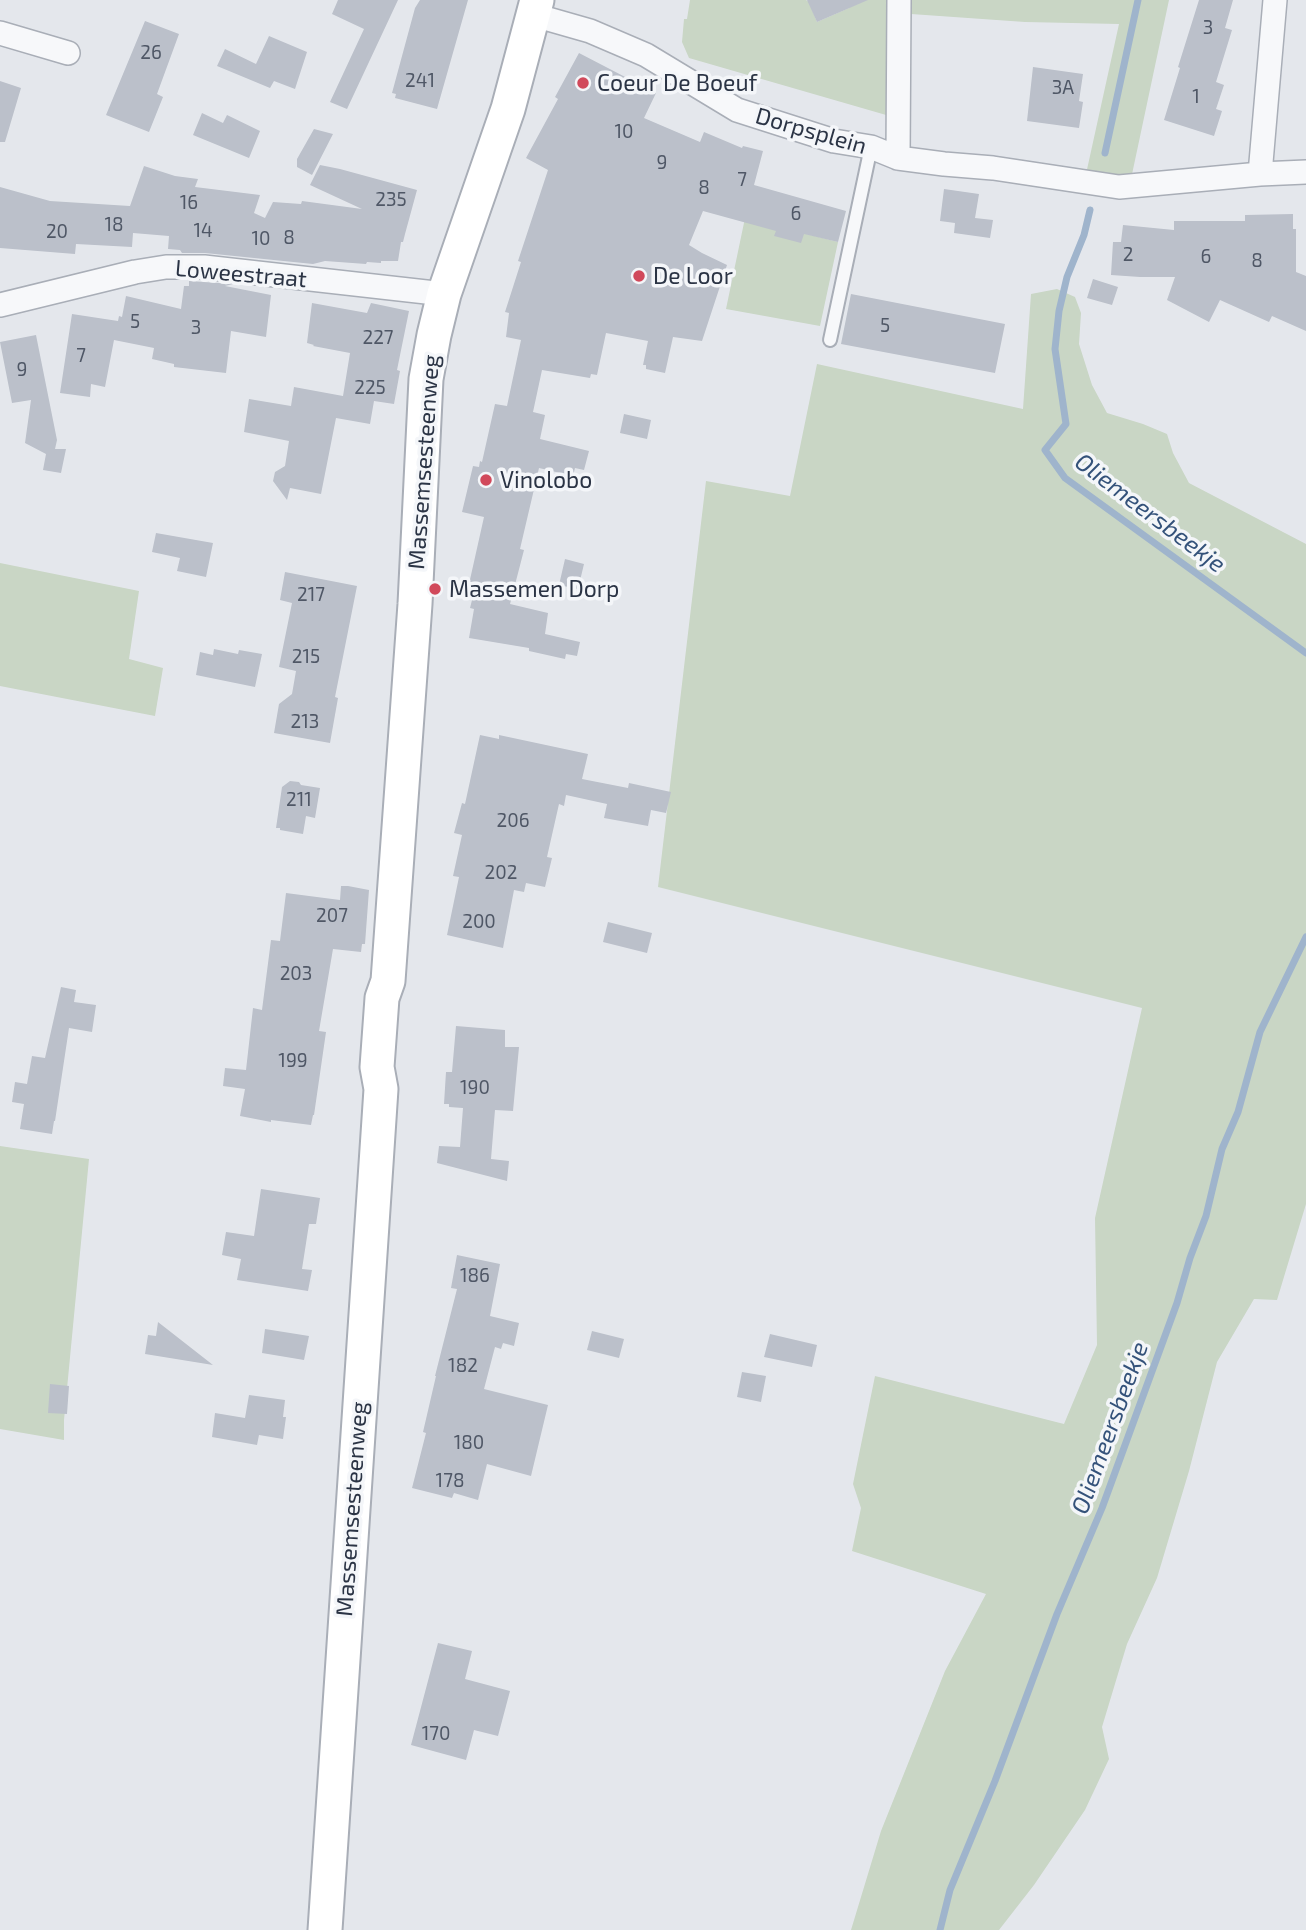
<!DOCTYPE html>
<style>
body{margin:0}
canvas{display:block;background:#e4e7ec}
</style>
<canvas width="1306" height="1930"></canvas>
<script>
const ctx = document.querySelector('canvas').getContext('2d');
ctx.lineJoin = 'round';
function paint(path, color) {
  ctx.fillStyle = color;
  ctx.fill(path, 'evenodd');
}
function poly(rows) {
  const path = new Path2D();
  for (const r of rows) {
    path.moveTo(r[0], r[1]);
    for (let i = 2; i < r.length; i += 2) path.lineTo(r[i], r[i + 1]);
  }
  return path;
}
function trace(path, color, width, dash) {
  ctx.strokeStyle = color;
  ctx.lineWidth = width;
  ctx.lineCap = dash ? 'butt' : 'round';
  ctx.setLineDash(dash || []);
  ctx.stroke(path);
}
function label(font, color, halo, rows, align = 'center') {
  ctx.font = font + ' "Exo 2",sans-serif';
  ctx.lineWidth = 7;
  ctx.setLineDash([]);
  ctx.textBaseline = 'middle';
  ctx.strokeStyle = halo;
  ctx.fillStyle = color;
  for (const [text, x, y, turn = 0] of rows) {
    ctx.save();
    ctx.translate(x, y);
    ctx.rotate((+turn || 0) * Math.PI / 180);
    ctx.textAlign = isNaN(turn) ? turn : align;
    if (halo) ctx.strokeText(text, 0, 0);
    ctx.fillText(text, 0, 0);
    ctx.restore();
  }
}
paint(poly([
 [690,0,806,0,809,2,817,22,849,8,845,0,892,0,893,117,689,58,682,42,684,19,687,19],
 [911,0,1169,0,1131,179,1086,174,1119,24,1025,22,911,14],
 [745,218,838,242,820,326,726,309],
 [1057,289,1075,297,1081,313,1079,344,1092,385,1107,413,1143,424,1167,434,1173,453,1189,483,1306,544,1306,1204,1277,1300,1254,1299,1217,1362,1189,1471,1157,1578,1127,1644,1102,1727,1109,1759,1085,1810,1034,1885,999,1930,851,1930,881,1831,945,1671,986,1594,852,1551,861,1508,853,1484,875,1376,1064,1424,1097,1345,1095,1218,1142,1008,658,887,706,481,790,496,817,364,1023,409,1031,294],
 [0,563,139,591,129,659,163,668,155,716,0,686],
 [0,1146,89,1159,64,1420,64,1440,0,1429]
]), '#c9d6c5');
trace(poly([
 [1105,153,1138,0],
 [1090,210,1084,235,1067,277,1059,311,1055,349,1066,424,1045,450,1065,478,1306,653],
 [940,1930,950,1890,995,1781,1057,1614,1102,1508,1177,1303,1190,1258,1206,1216,1222,1149,1238,1112,1260,1032,1306,937]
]), '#9fb4cc', 7);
paint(poly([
 [338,0,398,0,347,109,330,102,364,29,332,14],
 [420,0,468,0,437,109,395,98,396,94,392,93,415,8],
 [807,0,868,0,817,22],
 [1199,0,1233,0,1225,28,1232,30,1216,82,1224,85,1216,109,1222,111,1214,136,1164,120,1180,68,1178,67],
 [145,21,179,34,157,94,163,97,149,132,106,115],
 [269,36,307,52,295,89,274,81,270,88,217,66,225,49,256,64],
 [579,53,656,93,644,118,700,142,704,132,742,148,743,146,763,151,754,185,846,211,838,242,804,234,801,243,774,236,776,231,703,211,689,245,702,253,727,265,702,341,673,337,665,373,646,369,646,365,643,365,648,341,606,333,597,375,591,374,590,378,542,370,533,412,545,415,540,439,589,451,584,470,575,468,573,476,539,468,520,549,524,550,510,604,548,613,545,634,580,642,577,656,566,654,565,659,529,651,529,648,469,638,474,609,470,608,473,596,467,593,484,517,462,512,473,466,479,467,480,461,482,462,495,404,507,406,521,340,506,337,509,313,505,312,521,262,518,261,548,170,526,158,558,99,555,97],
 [1033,67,1083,74,1079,101,1083,102,1079,128,1027,121],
 [0,81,21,88,5,142,0,142],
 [202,113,223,123,227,115,260,131,249,158,193,135],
 [314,129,333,134,312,175,297,167,297,159],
 [320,165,340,169,417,190,405,234,403,242,401,242,398,261,381,261,381,263,367,262,366,264,325,261,313,264,205,253,182,253,180,250,168,249,169,236,133,233,132,247,76,244,75,254,0,248,0,187,50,201,130,206,144,166,175,176,198,179,195,187,260,195,254,213,265,218,273,202,301,204,302,201,362,209,310,185],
 [944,189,979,194,975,218,993,220,990,238,954,233,955,223,940,221],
 [1293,214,1293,229,1296,229,1296,272,1306,276,1306,331,1272,316,1269,322,1220,300,1209,322,1167,300,1175,277,1140,277,1111,275,1113,242,1121,242,1123,225,1174,230,1174,221,1245,221,1245,215],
 [1093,279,1118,287,1112,305,1087,298],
 [189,281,233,284,225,286,271,295,266,337,231,331,226,373,174,367,174,364,152,359,154,348,114,340,105,387,91,384,90,397,60,393,72,314,118,321,119,316,122,317,126,296,181,309,184,286,189,286],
 [851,294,1005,324,995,373,841,344],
 [312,303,367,313,371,303,409,311,397,370,400,371,394,404,374,401,370,424,336,418,321,494,290,488,287,500,273,481,275,472,285,466,289,441,244,432,249,399,291,406,294,387,343,396,350,353,313,346,314,345,307,343],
 [36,335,57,440,55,449,66,449,61,473,43,470,46,454,25,443,31,400,12,403,0,342],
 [624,414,651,420,647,439,620,433],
 [156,533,213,543,206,577,177,571,180,558,152,552],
 [565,559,584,564,578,589,559,585],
 [285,572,357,586,335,697,338,698,330,743,274,733,279,704,292,694,296,671,279,667,292,603,280,600],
 [214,649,238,654,239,650,262,654,255,687,196,675,200,652,213,655],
 [480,735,499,739,499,735,588,754,582,779,628,788,629,783,671,792,666,813,651,810,648,826,604,818,607,804,566,795,564,806,559,804,547,857,552,858,545,887,526,883,524,892,514,890,503,948,447,935,459,877,453,876,462,835,454,833,462,803,465,804],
 [290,781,299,782,301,785,320,788,315,818,306,816,303,834,280,830,280,828,276,828,282,787],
 [341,886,348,886,369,890,365,944,362,944,361,952,333,949,319,1031,326,1032,314,1115,313,1115,311,1125,271,1120,271,1122,240,1116,245,1089,223,1086,225,1068,246,1070,253,1008,262,1010,271,940,280,941,286,893,340,900],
 [608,922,652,933,647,953,603,942],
 [61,987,76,990,74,1002,96,1005,92,1032,69,1028,55,1121,54,1121,52,1134,20,1129,24,1104,12,1102,15,1082,27,1084,32,1056,45,1058],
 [456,1026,505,1030,505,1047,519,1047,513,1111,495,1110,491,1159,509,1161,507,1181,437,1163,439,1146,460,1147,463,1108,449,1107,449,1104,444,1104,446,1072,452,1072],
 [261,1189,320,1198,316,1224,309,1224,302,1269,312,1270,308,1291,237,1280,241,1259,222,1255,226,1232,254,1236],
 [457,1255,500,1264,490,1316,519,1323,514,1346,503,1343,501,1349,495,1347,484,1389,548,1405,531,1476,487,1464,478,1500,454,1493,452,1498,412,1488,426,1433,423,1432,436,1376,435,1376,457,1289,451,1288],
 [158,1322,213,1365,145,1354,148,1335,156,1336],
 [265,1329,309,1336,304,1360,262,1353],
 [592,1331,624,1339,619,1358,587,1350],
 [770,1334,817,1345,812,1367,764,1357],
 [742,1372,766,1376,761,1402,737,1397],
 [50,1384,69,1386,67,1414,48,1413],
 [249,1395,285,1400,283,1417,286,1417,283,1439,259,1435,257,1445,212,1437,215,1413,245,1418],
 [438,1643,472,1651,465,1679,510,1691,498,1736,474,1730,466,1760,411,1745]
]), '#bbc0ca');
const lane = poly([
 [830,340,871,147]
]);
const street = poly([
 [534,15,590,31,646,55,737,110,834,141,871,147,898,158,944,164,993,168,1119,187,1260,174,1306,172],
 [0,33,68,53],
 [898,158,899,0],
 [1260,174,1275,0],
 [0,305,135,272,166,267,204,267,444,294]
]);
const secondary = poly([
 [325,1930,381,1089,377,1067,382,998,388,981,415,604,426,379,434,335,444,294,508,109,537,0]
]);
trace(lane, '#a9aeb7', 16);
trace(street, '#a9aeb7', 26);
trace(secondary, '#a9aeb7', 37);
trace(lane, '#f7f8fa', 12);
trace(street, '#f7f8fa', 23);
trace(secondary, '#fff', 33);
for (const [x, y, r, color] of [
 [583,83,7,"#d1495b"],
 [639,276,7,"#d1495b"],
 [486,480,7,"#d1495b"],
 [435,589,7,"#d1495b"]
]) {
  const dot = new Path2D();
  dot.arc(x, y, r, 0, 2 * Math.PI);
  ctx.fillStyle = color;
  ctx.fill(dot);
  trace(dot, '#f4f6f9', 2.5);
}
label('19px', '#4f5766', null, [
 ["3",1208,28],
 ["26",151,53],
 ["241",420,81],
 ["3A",1063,88],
 ["1",1196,97],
 ["10",624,132],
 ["9",662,163],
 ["7",742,180],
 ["8",704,188],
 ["235",391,200],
 ["16",189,203],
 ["6",796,214],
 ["18",114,225],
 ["14",203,231],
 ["20",57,232],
 ["8",289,238],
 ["10",261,239],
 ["2",1128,255],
 ["6",1206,257],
 ["8",1257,261],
 ["5",135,322],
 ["5",885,326],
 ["3",196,328],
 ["227",378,338],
 ["7",81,356],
 ["9",22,370],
 ["225",370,388],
 ["217",311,595],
 ["215",306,657],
 ["213",305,722],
 ["211",299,800],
 ["206",513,821],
 ["202",501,873],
 ["207",332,916],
 ["200",479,922],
 ["203",296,974],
 ["199",293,1061],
 ["190",475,1088],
 ["186",475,1276],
 ["182",463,1366],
 ["180",469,1443],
 ["178",450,1481],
 ["170",436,1734]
]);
label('23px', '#2b3445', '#f4f6f9', [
 ["Coeur De Boeuf",597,83],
 ["De Loor",653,276],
 ["Vinolobo",500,480],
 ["Massemen Dorp",449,589]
], 'left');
label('23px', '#2b3445', '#f4f6f9', [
 ["Dorpsplein",811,131,16],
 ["Loweestraat",241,274,5],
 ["Massemsesteenweg",424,462,-86],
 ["Massemsesteenweg",352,1509,-86]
]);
label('italic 24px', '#34527a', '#f4f6f9', [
 ["Oliemeersbeekje",1150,513,37],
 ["Oliemeersbeekje",1110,1428,-70]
]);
</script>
